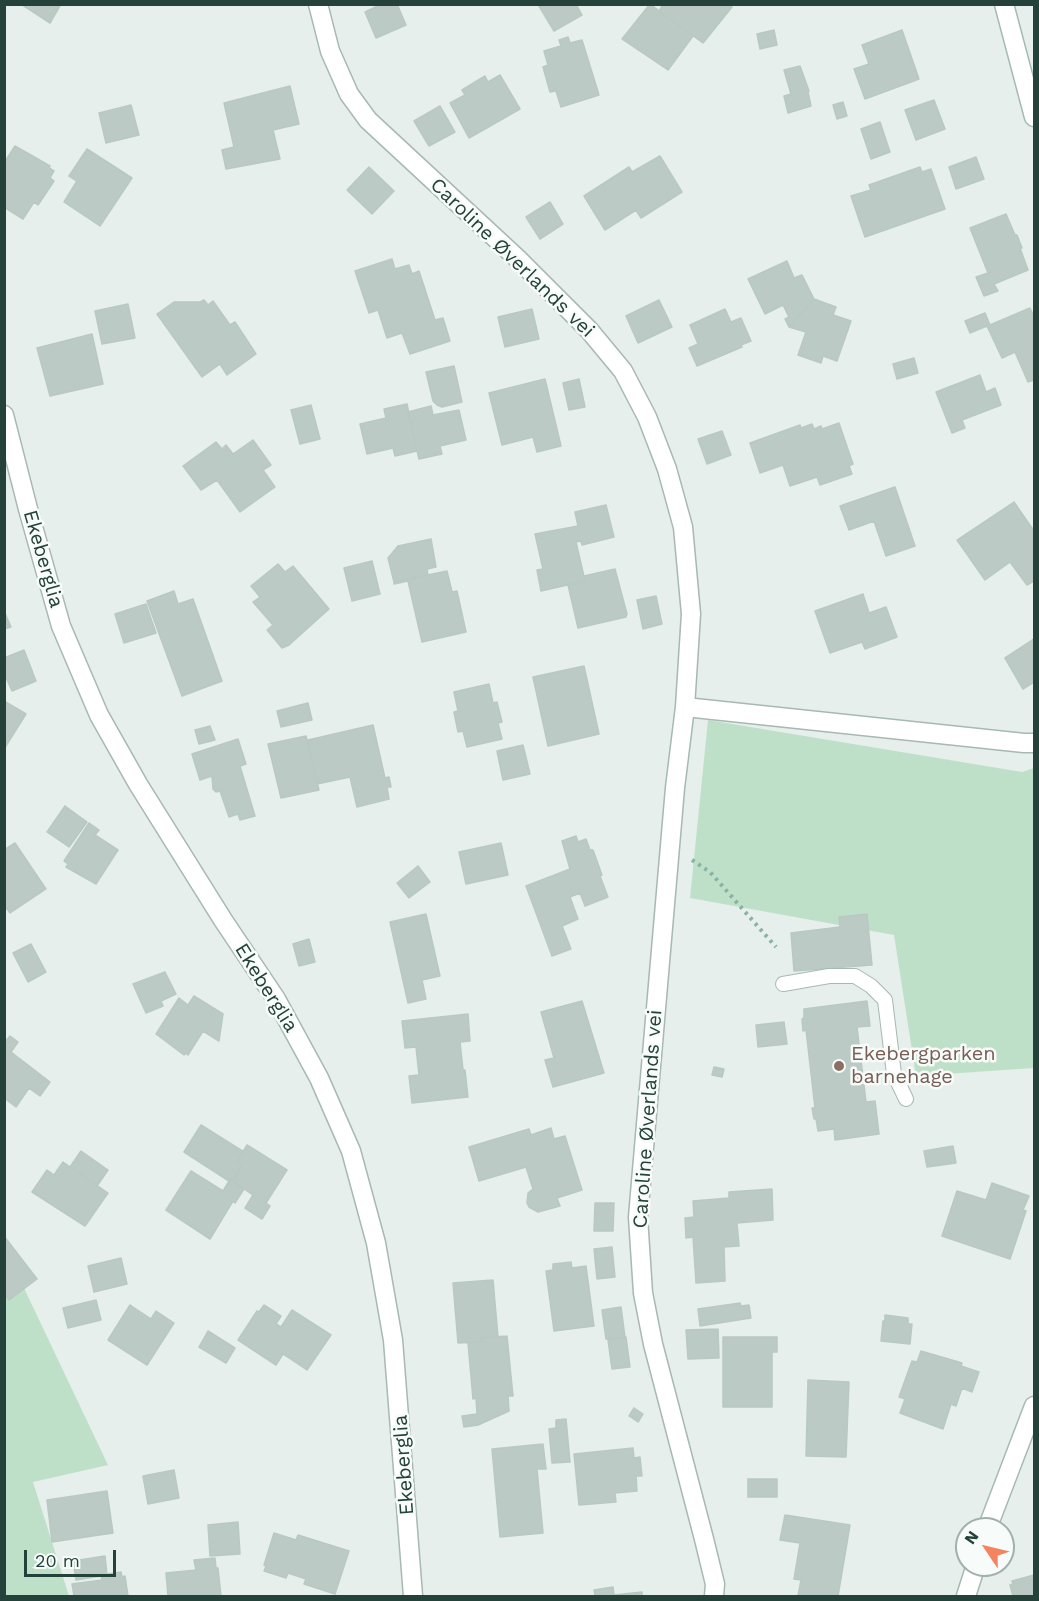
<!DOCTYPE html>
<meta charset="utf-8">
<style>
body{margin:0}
#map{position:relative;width:1039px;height:1601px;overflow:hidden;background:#e6efeb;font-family:"Work Sans",sans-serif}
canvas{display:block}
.frame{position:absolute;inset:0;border:6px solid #24423a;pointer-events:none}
.north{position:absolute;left:955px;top:1517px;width:60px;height:60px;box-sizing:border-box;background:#f7fbf9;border:2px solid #a3b1ad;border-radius:50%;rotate:305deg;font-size:16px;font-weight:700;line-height:24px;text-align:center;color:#24423a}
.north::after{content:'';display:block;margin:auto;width:21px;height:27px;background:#f4845f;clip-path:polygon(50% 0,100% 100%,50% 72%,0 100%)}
.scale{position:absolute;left:24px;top:1550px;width:92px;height:27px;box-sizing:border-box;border:3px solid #24423a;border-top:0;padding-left:8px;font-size:18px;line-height:21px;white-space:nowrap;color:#24423a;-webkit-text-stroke:4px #f7fbf9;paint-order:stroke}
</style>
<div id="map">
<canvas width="1039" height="1601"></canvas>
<div class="frame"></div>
<div class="north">N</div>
<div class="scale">20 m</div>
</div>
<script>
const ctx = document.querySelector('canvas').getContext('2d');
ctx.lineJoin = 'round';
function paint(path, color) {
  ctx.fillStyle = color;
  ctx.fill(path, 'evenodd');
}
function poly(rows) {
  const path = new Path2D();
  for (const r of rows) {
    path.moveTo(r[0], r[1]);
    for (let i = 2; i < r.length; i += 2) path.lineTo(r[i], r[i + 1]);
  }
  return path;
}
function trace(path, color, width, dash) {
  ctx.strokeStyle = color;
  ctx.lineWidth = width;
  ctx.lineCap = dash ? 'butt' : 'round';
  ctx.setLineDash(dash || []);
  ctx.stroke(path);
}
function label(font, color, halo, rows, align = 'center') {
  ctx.font = font + ' "Work Sans",sans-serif';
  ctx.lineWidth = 5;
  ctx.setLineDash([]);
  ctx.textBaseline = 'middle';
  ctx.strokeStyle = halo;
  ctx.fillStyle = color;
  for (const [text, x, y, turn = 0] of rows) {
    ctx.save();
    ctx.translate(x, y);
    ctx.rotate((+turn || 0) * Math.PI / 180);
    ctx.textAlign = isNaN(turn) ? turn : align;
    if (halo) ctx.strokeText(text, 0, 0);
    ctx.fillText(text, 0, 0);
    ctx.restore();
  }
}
paint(poly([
 [708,720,1022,772,1034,768,1034,1068,916,1076,894,935,690,898],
 [4,1246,108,1465,33,1482,69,1596,5,1596]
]), '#bfe0c8');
const building = poly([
 [21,4,61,4,50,23,21,4],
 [382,4,397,4,406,25,376,38,365,12,382,4],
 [542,4,576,4,582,15,554,31,539,6,542,4],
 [650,4,693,36,668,70,622,39,650,4],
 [663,4,728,4,732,7,703,43,659,11,663,4],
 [774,30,777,45,760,49,757,34,774,30],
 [902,30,919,79,865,99,854,69,869,64,862,45,902,30],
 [568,37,570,43,582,40,599,95,561,107,556,91,550,92,543,67,548,65,544,51,561,46,559,40,568,37],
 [800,66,809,91,808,92,811,106,788,113,784,96,791,94,784,70,800,66],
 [500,75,520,109,469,138,450,103,465,95,462,90,485,76,488,82,500,75],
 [290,86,299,124,273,130,280,159,226,169,222,150,234,147,224,103,290,86],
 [934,100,945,129,916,140,905,110,934,100],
 [843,102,847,116,837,119,833,105,843,102],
 [131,105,139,135,106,143,99,113,131,105],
 [440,106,455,132,429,146,414,121,440,106],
 [880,122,890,152,871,159,861,129,880,122],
 [15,146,50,166,49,168,54,171,50,178,54,181,38,205,34,202,23,219,4,207,4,163,15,146],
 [87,149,132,178,100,226,64,202,77,181,69,176,87,149],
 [660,156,682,192,641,218,636,210,605,230,584,196,629,167,632,172,660,156],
 [976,157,984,179,956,189,949,167,976,157],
 [369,167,394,191,372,214,347,190,369,167],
 [920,167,922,172,931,169,945,209,865,237,851,196,871,190,869,185,920,167],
 [550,202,563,224,540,239,526,217,550,202],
 [1006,214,1015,235,1017,235,1022,248,1020,248,1028,270,994,284,998,291,984,296,976,277,988,273,970,228,1006,214],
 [392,259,395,269,409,265,412,274,419,271,435,320,443,318,450,341,410,354,402,333,387,338,378,310,369,313,355,271,392,259],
 [787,261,794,278,802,275,814,299,789,327,785,319,789,317,783,305,765,314,748,279,787,261],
 [814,299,836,307,833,315,851,321,837,361,823,356,821,363,798,355,806,332,789,327,814,299],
 [204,300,208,305,213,301,230,325,235,322,256,354,227,375,220,364,202,377,157,314,174,302,200,302,204,300],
 [659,300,672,327,638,343,626,316,659,300],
 [128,304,135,338,102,344,95,311,128,304],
 [1030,308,1034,317,1034,380,1028,382,1015,352,1002,358,987,326,970,333,965,321,985,313,990,325,1030,308],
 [532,309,539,339,505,347,498,317,532,309],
 [725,309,731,322,741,318,751,341,741,345,742,347,697,366,689,348,698,344,690,325,725,309],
 [92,334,103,384,50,396,37,348,92,334],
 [914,358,918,373,897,379,893,364,914,358],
 [454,366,462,402,442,407,437,405,433,401,426,372,454,366],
 [980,375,986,392,995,388,1001,405,962,420,965,428,952,433,936,392,980,375],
 [545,379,561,446,537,452,533,437,502,445,489,393,545,379],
 [579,379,585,407,569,410,563,383,579,379],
 [407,404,417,451,395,456,393,448,367,454,360,424,386,418,384,409,407,404],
 [311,405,320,439,300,444,291,410,311,405],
 [431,406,433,415,459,410,466,440,440,446,442,454,419,459,408,412,431,406],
 [839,423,853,464,849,466,852,474,820,485,817,477,790,486,783,465,760,473,750,443,800,425,801,428,812,424,814,429,821,426,822,429,839,423],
 [722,431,731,455,707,464,698,439,722,431],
 [253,440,271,465,263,470,275,487,240,512,217,480,201,490,183,466,216,442,222,449,226,445,233,454,253,440],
 [895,487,915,546,886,556,874,521,849,530,840,506,895,487],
 [1014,502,1034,531,1034,581,1027,585,1010,562,985,580,957,540,1014,502],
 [606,505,614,537,582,545,581,541,576,542,585,581,541,591,537,570,543,569,535,534,578,526,575,512,606,505],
 [431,539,436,567,427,569,428,575,394,582,388,558,398,546,431,539],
 [372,561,380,594,352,601,344,568,372,561],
 [278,564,285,572,293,566,329,609,289,645,282,648,267,630,273,625,253,602,260,597,251,586,278,564],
 [615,569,627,614,626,617,578,628,568,585,585,581,584,576,615,569],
 [447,571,452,592,457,591,466,632,422,642,408,581,394,584,394,582,447,571],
 [174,591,178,604,193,599,222,681,182,696,147,601,174,591],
 [863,594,869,613,886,607,897,637,865,649,862,642,830,653,815,611,863,594],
 [656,596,662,624,643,629,637,600,656,596],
 [146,604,156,633,124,643,115,614,146,604],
 [4,611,11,627,4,629,4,611],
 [1034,639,1034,682,1023,689,1005,658,1034,639],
 [24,650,36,681,12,691,4,673,4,658,24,650],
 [584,666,599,734,548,746,533,677,584,666],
 [489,684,493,703,497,702,502,722,498,723,502,739,467,747,463,731,458,732,454,712,458,711,454,692,489,684],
 [4,701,26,714,4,749,4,701],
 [308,703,312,720,281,727,277,711,308,703],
 [373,725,385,778,389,777,391,787,387,787,389,799,357,807,350,777,317,784,308,740,373,725],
 [210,726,215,740,199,744,195,730,210,726],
 [306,736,319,790,281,798,268,744,306,736],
 [238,739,246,764,240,766,255,816,240,820,238,814,229,817,220,791,216,792,213,789,212,776,200,780,192,754,238,739],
 [523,745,530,774,503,780,497,751,523,745],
 [65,806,87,822,69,847,47,832,65,806],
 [89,823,99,830,95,835,118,850,96,884,66,867,68,864,64,861,89,823],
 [576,836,578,842,586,839,590,850,593,850,602,875,600,876,608,897,585,906,580,893,570,897,578,919,562,926,571,949,552,956,526,886,570,869,562,841,576,836],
 [15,843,46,889,10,913,4,905,4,850,15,843],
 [501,843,508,875,466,884,459,852,501,843],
 [418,866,430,882,409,898,397,883,418,866],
 [426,914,440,976,422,980,426,999,408,1003,390,922,426,914],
 [867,914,872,965,794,971,791,933,840,927,839,917,867,914],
 [309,939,315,962,299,966,293,944,309,939],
 [31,944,46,972,28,982,13,953,31,944],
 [165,972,176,994,161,1001,163,1006,146,1013,133,984,165,972],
 [194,996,223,1014,219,1041,203,1031,188,1055,186,1053,184,1055,156,1034,179,998,188,1005,194,996],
 [582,1001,604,1073,553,1087,545,1060,554,1058,541,1012,582,1001],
 [867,1001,870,1026,857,1027,866,1102,875,1101,879,1134,835,1140,834,1129,818,1131,816,1119,814,1119,812,1108,815,1108,806,1030,803,1031,802,1019,804,1018,804,1009,867,1001],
 [468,1014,470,1041,460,1042,463,1070,465,1070,468,1097,412,1103,409,1076,419,1075,416,1047,405,1048,402,1021,468,1014],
 [784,1022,787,1044,758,1047,756,1025,784,1022],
 [10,1036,18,1042,11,1052,50,1082,40,1096,29,1088,16,1107,4,1098,4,1043,10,1036],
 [714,1067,724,1069,722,1077,712,1075,714,1067],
 [201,1125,244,1152,237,1162,242,1165,233,1180,231,1178,229,1181,184,1152,201,1125],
 [551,1128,554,1139,565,1136,582,1190,557,1198,560,1206,538,1212,529,1207,527,1203,528,1193,533,1189,526,1167,479,1181,469,1147,529,1129,531,1135,551,1128],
 [247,1145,287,1170,266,1203,270,1206,262,1219,245,1208,253,1195,232,1181,242,1165,237,1162,247,1145],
 [953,1146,956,1163,927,1167,924,1151,953,1146],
 [81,1151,108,1170,97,1186,70,1167,81,1151],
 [63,1162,108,1193,85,1226,32,1192,47,1170,54,1175,63,1162],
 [191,1171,223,1191,231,1178,244,1189,235,1203,233,1201,210,1239,166,1210,191,1171],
 [992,1183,1029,1196,1023,1210,1026,1211,1010,1259,942,1236,957,1191,986,1200,992,1183],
 [772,1189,773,1220,737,1223,739,1246,724,1247,725,1281,696,1283,693,1237,686,1238,685,1218,694,1217,693,1201,729,1198,729,1192,772,1189],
 [595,1203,614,1203,613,1231,594,1231,595,1203],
 [4,1236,37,1279,9,1300,4,1294,4,1236],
 [612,1247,615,1277,597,1279,594,1249,612,1247],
 [121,1258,127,1284,94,1292,88,1266,121,1258],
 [571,1262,572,1268,586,1266,594,1326,554,1331,546,1271,553,1270,553,1264,571,1262],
 [493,1280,498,1337,481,1338,481,1342,458,1343,453,1283,493,1280],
 [96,1300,101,1320,68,1328,63,1308,96,1300],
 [740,1303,741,1306,749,1305,751,1318,700,1326,698,1309,740,1303],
 [130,1305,151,1319,156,1311,174,1323,147,1365,108,1340,130,1305],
 [264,1305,281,1316,276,1324,281,1327,292,1310,331,1335,307,1370,283,1354,276,1365,238,1340,257,1311,259,1312,264,1305],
 [621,1307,625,1337,606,1339,602,1310,621,1307],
 [885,1315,908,1318,908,1324,912,1324,910,1344,881,1341,883,1321,885,1321,885,1315],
 [718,1329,719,1358,688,1359,686,1330,718,1329],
 [208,1331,235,1348,226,1363,199,1347,208,1331],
 [507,1336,513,1396,508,1396,509,1411,478,1425,464,1427,462,1416,477,1414,476,1398,473,1399,468,1343,481,1342,481,1338,507,1336],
 [626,1337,630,1367,612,1369,608,1340,626,1337],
 [723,1337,777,1337,777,1352,772,1352,772,1407,723,1407,723,1337],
 [921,1351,962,1363,961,1366,979,1372,972,1392,962,1388,956,1406,951,1404,943,1429,900,1413,905,1399,899,1397,912,1361,917,1362,921,1351],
 [808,1380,849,1382,846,1457,806,1456,808,1380],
 [634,1408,643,1414,638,1422,629,1416,634,1408],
 [566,1419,570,1462,552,1463,549,1429,556,1428,556,1420,566,1419],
 [543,1444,546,1469,537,1469,543,1533,500,1537,492,1449,543,1444],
 [633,1448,634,1458,640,1457,642,1476,636,1476,637,1491,615,1493,616,1502,579,1505,574,1454,633,1448],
 [174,1470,179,1498,148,1504,143,1476,174,1470],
 [748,1479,777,1479,777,1497,748,1497,748,1479],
 [107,1491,113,1533,52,1542,47,1500,107,1491],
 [785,1515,850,1525,838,1596,798,1596,801,1580,794,1579,800,1543,780,1540,785,1515],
 [238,1522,240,1554,210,1556,208,1525,238,1522],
 [274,1533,296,1540,298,1535,349,1551,335,1594,304,1584,306,1579,288,1573,286,1578,264,1571,266,1566,264,1565,274,1533],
 [105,1556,107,1575,76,1580,73,1561,105,1556],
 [215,1558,216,1568,218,1568,221,1596,168,1596,166,1573,196,1570,194,1560,215,1558],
 [121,1572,122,1577,125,1576,128,1596,74,1596,72,1584,102,1580,101,1575,121,1572],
 [1034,1575,1034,1596,1013,1596,1010,1585,1013,1584,1012,1581,1034,1575],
 [613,1587,614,1595,642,1592,642,1596,595,1596,594,1590,613,1587]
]);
paint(building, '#bbcac4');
trace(building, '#b8c9c2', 1.5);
const lane = poly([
 [783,984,829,976,855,976,871,986,885,1000,894,1074,906,1099]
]);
const street = poly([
 [318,4,330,51,349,94,368,120,518,259,589,330,623,371,647,417,667,469,683,527,691,614,685,707,1024,743,1034,743],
 [4,415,28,509,61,626,99,715,138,784,223,920,276,999,319,1078,351,1151,376,1243,393,1340,413,1596],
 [685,707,675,788,638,1217,643,1293,653,1344,704,1539,715,1584,714,1596],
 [987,1529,1034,1406],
 [966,1596,976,1565]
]);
const secondary = poly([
 [1004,4,1034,117]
]);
trace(lane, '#a8b8b2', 16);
trace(street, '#a8b8b2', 21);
trace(secondary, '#a4bbb3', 21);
trace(poly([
 [692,860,710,872,776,947]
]), '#86b3a5', 4, [3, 4.5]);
trace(lane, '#fff', 14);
trace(street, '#fff', 18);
trace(secondary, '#fff', 18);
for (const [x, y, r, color] of [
 [839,1066,6,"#8d6e63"]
]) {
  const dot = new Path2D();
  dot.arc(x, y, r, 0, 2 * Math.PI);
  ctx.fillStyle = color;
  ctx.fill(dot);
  trace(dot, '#f7fbf9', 2);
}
label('20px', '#24423a', '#f7fbf9', [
 ["Caroline Øverlands vei",512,258,44],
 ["Ekeberglia",43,559,74],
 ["Ekeberglia",266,988,58],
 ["Caroline Øverlands vei",648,1119,-86],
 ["Ekeberglia",404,1465,-94]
]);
label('20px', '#785e54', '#f7fbf9', [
 ["Ekebergparken",851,1054],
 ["barnehage",851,1077]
], 'left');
</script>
